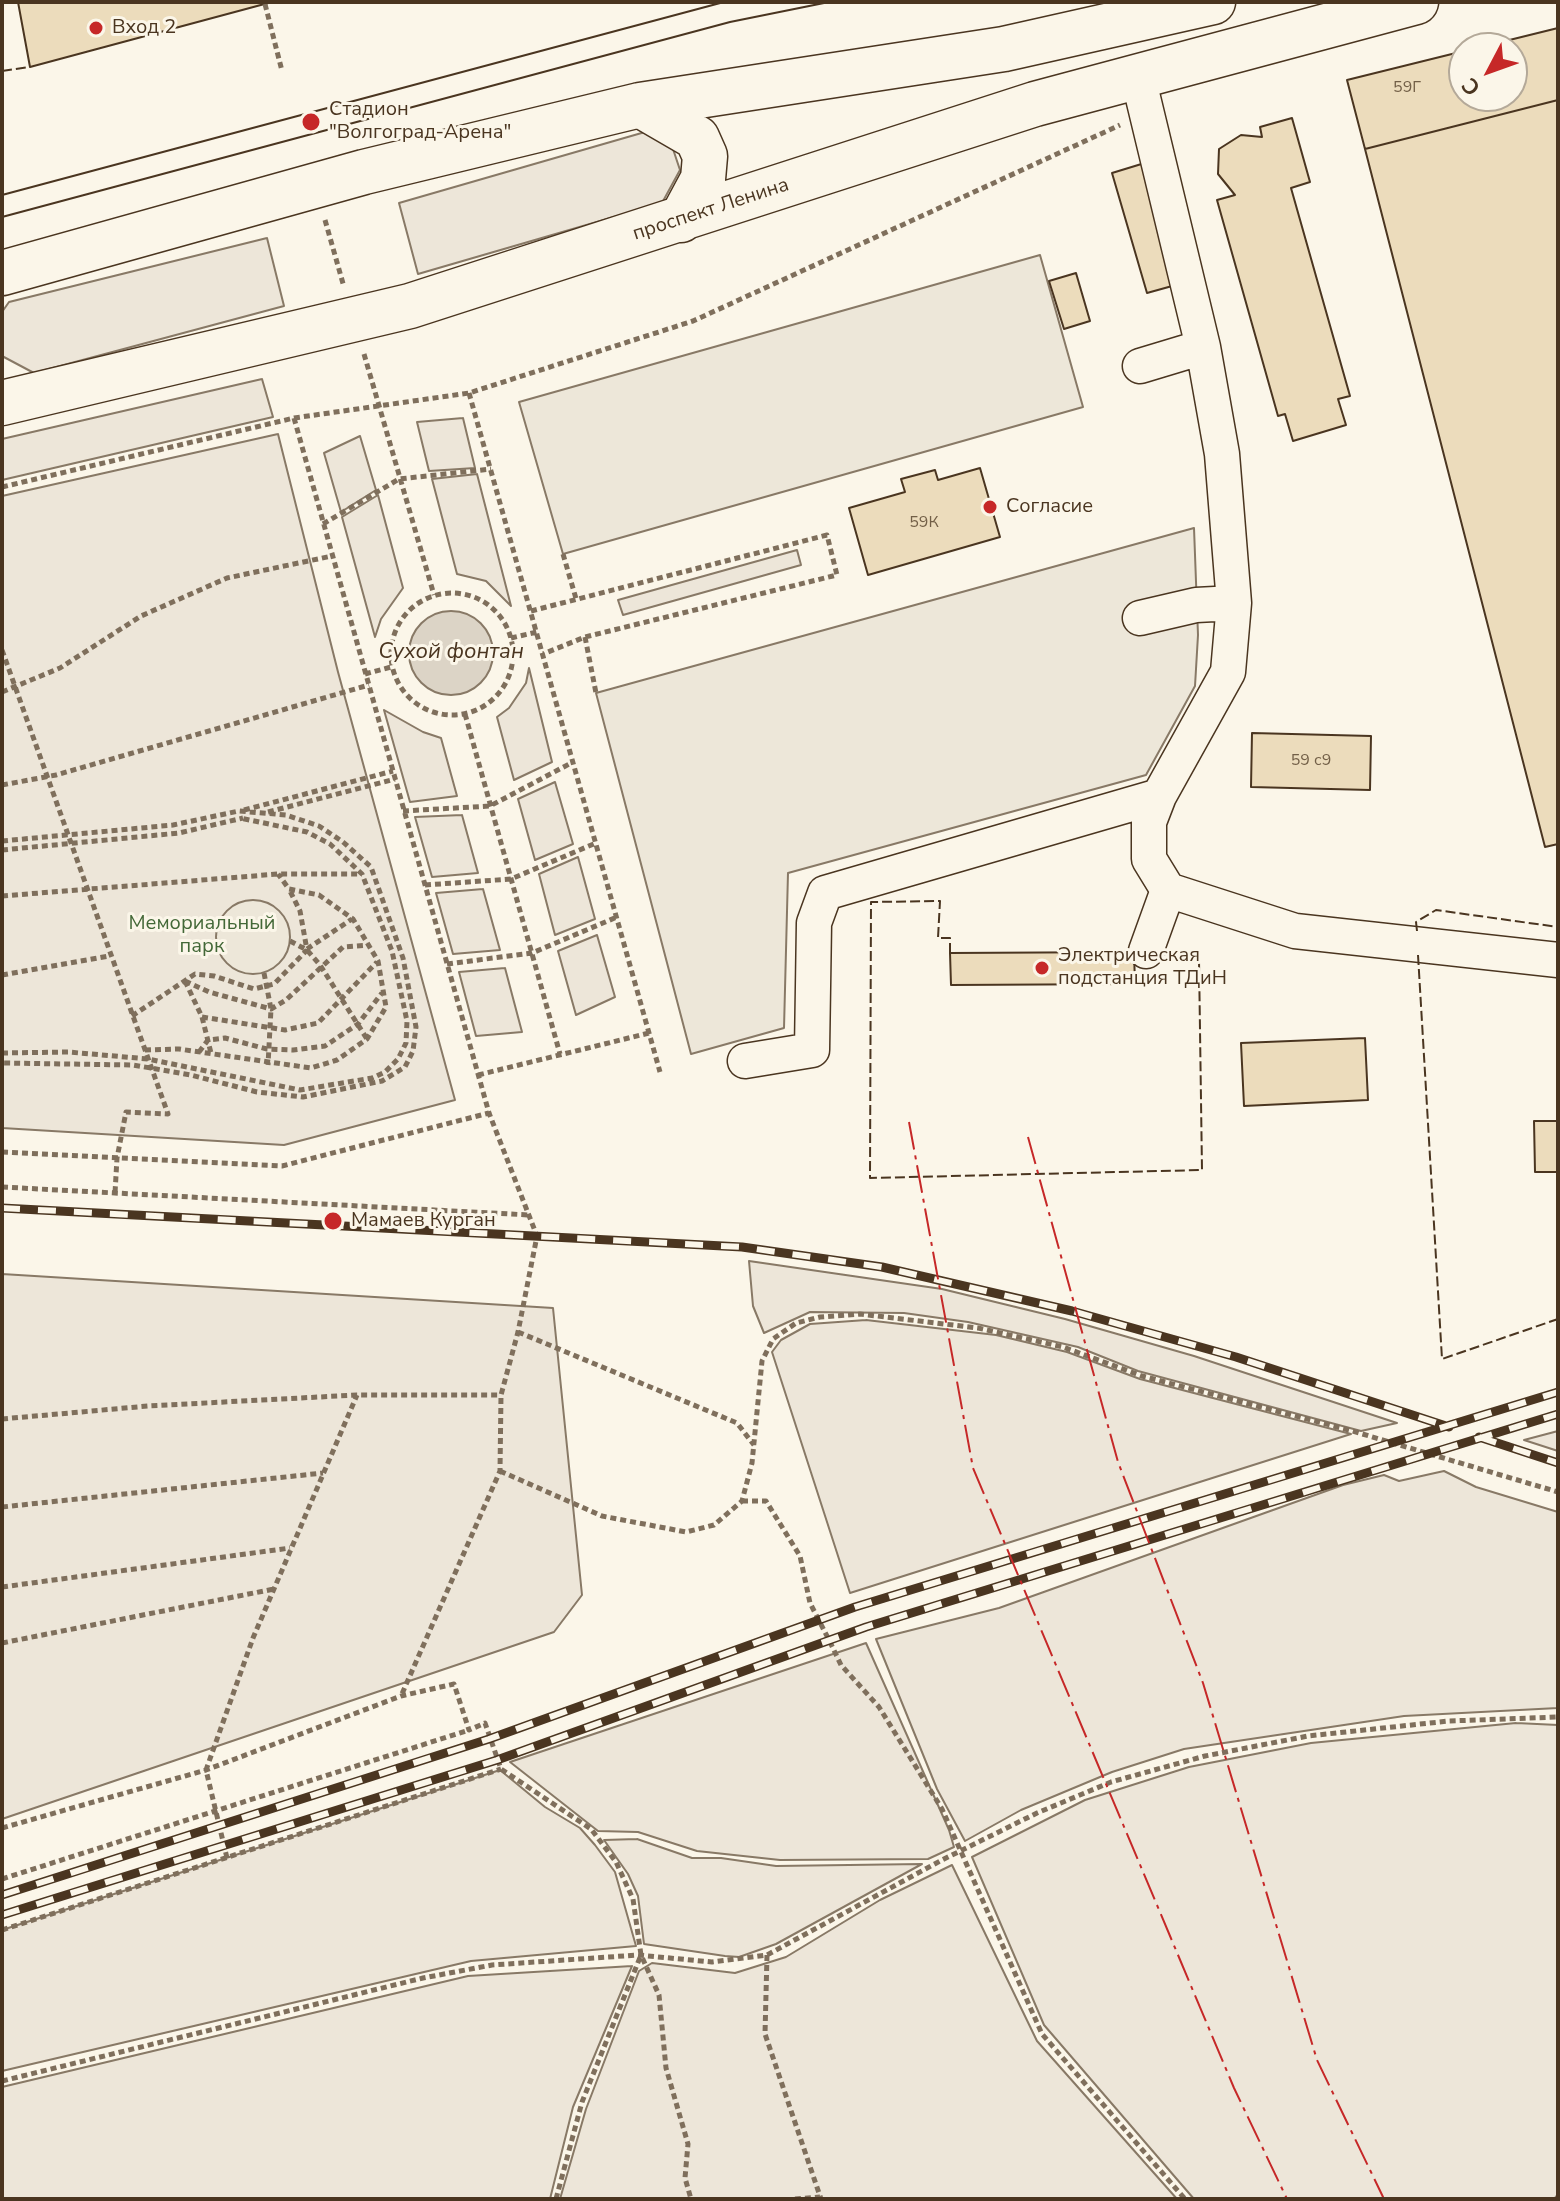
<!DOCTYPE html>
<meta charset="utf-8">
<style>
body{margin:0}
#map{position:relative;width:1560px;height:2201px;overflow:hidden;background:#fbf6e9;font-family:"Nunito Sans",sans-serif}
canvas{display:block}
.frame{position:absolute;inset:0;border:4px solid #4a3520;pointer-events:none}
.north{position:absolute;left:1448px;top:32px;width:80px;height:80px;box-sizing:border-box;background:#fbf6e9;border:2px solid #b4a999;border-radius:50%;rotate:229deg;font-size:22px;font-weight:700;line-height:32px;text-align:center;color:#4a3520}
.north::after{content:'';display:block;margin:auto;width:28px;height:36px;background:#c62828;clip-path:polygon(50% 0,100% 100%,50% 72%,0 100%)}
</style>
<div id="map">
<canvas width="1560" height="2201"></canvas>
<div class="frame"></div>
<div class="north">С</div>
</div>
<script>
const ctx = document.querySelector('canvas').getContext('2d');
ctx.lineJoin = 'round';
function paint(path, color) {
  ctx.fillStyle = color;
  ctx.fill(path, 'evenodd');
}
function poly(rows) {
  const path = new Path2D();
  for (const r of rows) {
    if (r.length === 3) {
      path.moveTo(r[0] + r[2], r[1]);
      path.arc(r[0], r[1], r[2], 0, 2 * Math.PI);
      continue;
    }
    path.moveTo(r[0], r[1]);
    for (let i = 2; i < r.length; i += 2) path.lineTo(r[i], r[i + 1]);
  }
  return path;
}
function trace(path, color, width, dash) {
  ctx.strokeStyle = color;
  ctx.lineWidth = width;
  ctx.lineCap = dash ? 'butt' : 'round';
  ctx.setLineDash(dash || []);
  ctx.stroke(path);
}
function label(font, color, halo, rows, align = 'center') {
  ctx.font = font + ' "Nunito Sans",sans-serif';
  ctx.lineWidth = 6;
  ctx.setLineDash([]);
  ctx.textBaseline = 'middle';
  ctx.strokeStyle = halo;
  ctx.fillStyle = color;
  for (const [text, x, y, turn = 0] of rows) {
    ctx.save();
    ctx.translate(x, y);
    ctx.rotate((+turn || 0) * Math.PI / 180);
    ctx.textAlign = isNaN(turn) ? turn : align;
    if (halo) ctx.strokeText(text, 0, 0);
    ctx.fillText(text, 0, 0);
    ctx.restore();
  }
}
const green = poly([
 [652,130,671,143,680,170,662,203,418,274,399,203,652,130],
 [267,238,284,306,34,373,2,356,2,312,9,302,267,238],
 [262,379,273,417,2,480,2,439,262,379],
 [463,418,475,468,429,471,417,422,463,418],
 [278,434,338,672,455,1100,284,1145,2,1128,2,496,278,434],
 [360,436,376,490,341,512,324,453,360,436],
 [477,474,511,606,486,581,457,574,432,479,477,474],
 [378,495,403,588,381,619,375,637,342,517,378,495],
 [797,550,801,565,623,615,618,600,797,550],
 [529,668,552,762,514,780,497,717,509,708,526,683,529,668],
 [384,710,423,732,441,738,457,796,410,802,384,710],
 [555,782,573,844,535,860,518,799,555,782],
 [462,815,478,873,432,877,415,817,462,815],
 [578,857,595,919,555,935,539,874,578,857],
 [483,889,500,950,453,954,436,893,483,889],
 [597,935,615,997,576,1015,558,951,597,935],
 [505,968,522,1032,476,1036,459,972,505,968],
 [749,1261,942,1289,1065,1319,1194,1356,1397,1423,1361,1431,1138,1371,1078,1347,968,1322,904,1313,810,1312,764,1333,753,1306,749,1261],
 [2,1274,553,1308,582,1595,554,1632,2,1819,2,1274],
 [866,1320,996,1335,1067,1352,1140,1379,1351,1434,850,1593,772,1352,781,1340,810,1324,866,1320],
 [1558,1431,1558,1451,1524,1440,1558,1431],
 [1444,1471,1476,1487,1558,1512,1558,1708,1404,1716,1184,1749,1112,1772,1021,1810,965,1841,937,1789,876,1639,999,1608,1343,1485,1384,1475,1399,1481,1444,1471],
 [866,1643,949,1830,954,1847,928,1859,780,1860,697,1851,638,1832,598,1831,510,1762,866,1643],
 [1516,1723,1558,1725,1558,2194,1554,2199,1194,2199,1044,2025,972,1857,1085,1800,1189,1767,1311,1743,1516,1723],
 [500,1770,545,1807,580,1828,595,1845,615,1872,636,1946,471,1961,2,2071,2,1930,500,1770],
 [637,1839,692,1858,721,1858,776,1866,922,1864,776,1944,739,1957,725,1956,644,1944,638,1896,628,1874,604,1840,637,1839],
 [952,1865,1037,2041,1177,2199,560,2199,586,2109,639,1971,652,1963,735,1973,786,1957,880,1900,952,1865],
 [632,1966,573,2107,550,2199,2,2199,2,2087,468,1976,632,1966]
]);
paint(green, '#ede6d9');
trace(green, '#887966', 2);
const parking = poly([
 [1040,255,1083,407,563,554,519,402,1040,255],
 [1194,528,1198,635,1195,686,1146,775,788,873,784,1028,691,1054,596,693,1194,528],
 [253,937,37]
]);
paint(parking, '#ede7d9');
trace(parking, '#887966', 2);
const water = poly([
 [451,653,42]
]);
paint(water, '#dcd4c6');
trace(water, '#887966', 2);
const building = poly([
 [18,2,272,2,30,67,18,2],
 [1558,28,1558,100,1365,149,1347,80,1464,51,1464,96,1512,96,1512,48,1477,48,1558,28],
 [1558,100,1558,844,1545,847,1365,149,1558,100],
 [1292,118,1310,182,1291,188,1350,396,1338,399,1346,425,1293,441,1285,414,1278,416,1217,200,1235,195,1218,174,1219,149,1241,135,1262,137,1260,127,1292,118],
 [1148,162,1183,283,1147,293,1112,173,1148,162],
 [1076,273,1090,321,1064,329,1049,281,1076,273],
 [980,468,1000,537,868,575,849,508,905,492,901,479,935,470,938,480,980,468],
 [1252,733,1371,736,1370,790,1251,787,1252,733],
 [1134,952,1135,984,951,985,950,953,1134,952],
 [1365,1038,1368,1100,1244,1106,1241,1043,1365,1038],
 [1534,1121,1558,1121,1558,1172,1535,1172,1534,1121]
]);
paint(building, '#ecdcbc');
trace(building, '#4a3520', 2);
const minor = poly([
 [1138,77,1203,347,1222,454,1234,603,1228,672,1159,796,1149,822,1149,859,1168,890,1295,931,1558,960],
 [1140,366,1203,347],
 [1140,618,1196,605,1234,603],
 [1146,951,1168,890],
 [745,1061,812,1050,814,923,825,893,1159,796]
]);
const major = poly([
 [640,105,697,138,705,156,703,179,681,220],
 [2,273,364,172,640,105,1004,49,1213,2],
 [2,403,410,306,1035,104,1416,2]
]);
trace(minor, '#4a3520', 37);
trace(major, '#4a3520', 47);
trace(poly([
 [265,4,282,71],
 [325,220,344,287],
 [364,354,434,595],
 [469,393,660,1072],
 [294,418,489,1113,537,1236,518,1332,501,1395,500,1471,401,1696],
 [2,487,294,418,469,393,693,321,1120,125],
 [323,524,399,479,491,469],
 [563,554,577,602],
 [452,654,61],
 [531,611,827,535,837,575,585,637,543,654],
 [585,637,596,693],
 [511,638,537,632],
 [2,650,168,1114,126,1112,117,1158,115,1193],
 [365,674,391,667],
 [2,692,60,668,141,616,227,578,332,556],
 [465,714,560,1054],
 [2,785,56,775,369,685],
 [244,810,393,771],
 [403,811,490,806,573,762],
 [268,812,395,779],
 [2,841,173,825,239,811,286,815,319,826,343,842,371,867,403,958,416,1027,413,1051,405,1067,382,1081,303,1097,257,1092,191,1075,133,1065,2,1063],
 [2,850,179,833,243,818],
 [425,885,511,879,596,843],
 [2,896,278,874,362,874],
 [290,941,307,950,320,965,367,1039],
 [307,949,352,919],
 [447,964,532,953,617,917],
 [264,973,271,1009,268,1065],
 [2,975,109,956],
 [185,981,209,992,271,1009,286,1000,343,947,369,945],
 [185,981,202,1017,211,1053],
 [132,1016,195,974,214,976,254,989,274,984,307,950,300,911,289,889],
 [202,1017,285,1030,318,1023,377,962],
 [145,1050,179,1049,311,1068,337,1060,367,1039,386,1007,378,961,353,919,319,895,289,889,278,874],
 [199,1052,208,1040,225,1038,267,1049,293,1050,325,1046,358,1024,382,993],
 [2,1053,68,1052,148,1059,300,1090,372,1078,385,1072,398,1059,406,1043,407,1021,392,951,362,874,330,844,307,832,240,818],
 [478,1075,649,1033],
 [2,1152,282,1166,489,1113],
 [2,1187,529,1215],
 [518,1332,737,1423,754,1445],
 [2,1419,148,1406,357,1395,501,1395],
 [500,1471,602,1516,686,1532,714,1525,742,1501,752,1463,762,1361,773,1339,796,1323,820,1317,860,1314,978,1328,1063,1347,1142,1376,1349,1430,1558,1492],
 [742,1501,766,1501,800,1556,810,1603,829,1640,841,1665,879,1707,942,1809,1042,2034,1185,2199],
 [2,1507,323,1473],
 [2,1587,290,1548],
 [2,1643,274,1589],
 [2,1828,206,1770,401,1696,454,1684,469,1730,485,1723,501,1769,591,1829,616,1862,633,1899,641,1955,659,1995,666,2068,688,2144,685,2178,691,2199],
 [227,1858,206,1770,253,1638,357,1395],
 [2,1879,469,1730],
 [2,1930,501,1769],
 [767,1955,765,2034,821,2199],
 [2,2081,423,1978,492,1965,638,1955,712,1962,767,1955,942,1860,1037,1813,1111,1782,1205,1756,1308,1736,1449,1721,1558,1717],
 [556,2199,582,2102,641,1955],
 [795,2199,820,2197]
]), '#7f6f5c', 5, [6, 4]);
trace(minor, '#fbf6e9', 34);
trace(major, '#fbf6e9', 44);
trace(poly([
 [2,195,724,2],
 [2,217,730,22,829,2]
]), '#4a3520', 2);
const rail = poly([
 [2,1208,742,1247,882,1267,1072,1311,1236,1357,1449,1427],
 [1479,1437,1558,1463],
 [2,1895,489,1739,855,1607,1558,1392],
 [2,1915,497,1760,866,1627,1558,1414]
]);
trace(rail, '#4a3520', 9);
trace(rail, '#fbf6e9', 6, [18]);
trace(poly([
 [2,71,30,67],
 [1417,931,1416,922,1436,910,1558,927],
 [950,953,950,938,938,938,940,901,871,902,870,1178,1202,1170,1199,960,1158,953],
 [1418,955,1442,1359,1558,1319]
]), '#4a3520', 2, [10, 4]);
trace(poly([
 [909,1122,973,1468,1234,2088,1287,2199],
 [1028,1137,1118,1462,1203,1683,1317,2060,1384,2199]
]), '#c62828', 2, [28, 6, 4, 6]);
for (const [x, y, r, color] of [
 [96,28,8,"#c62828"],
 [311,122,10,"#c62828"],
 [990,507,8,"#c62828"],
 [1042,968,8,"#c62828"],
 [333,1221,10,"#c62828"]
]) {
  const dot = new Path2D();
  dot.arc(x, y, r, 0, 2 * Math.PI);
  ctx.fillStyle = color;
  ctx.fill(dot);
  trace(dot, '#fbf6e9', 3);
}
label('16px', '#725f47', null, [
 ["59Г",1407,88],
 ["59К",924,523],
 ["59 с9",1311,761]
]);
label('20px', '#4a3520', '#fbf6e9', [
 ["Вход 2",112,28],
 ["Стадион",329,110],
 ["\"Волгоград-Арена\"",329,133],
 ["Согласие",1006,507],
 ["Электрическая",1058,956],
 ["подстанция ТДиН",1058,979],
 ["Мамаев Курган",351,1221]
], 'left');
label('20px', '#4a3520', '#fbf6e9', [
 ["проспект Ленина",711,210,-18]
]);
label('20px', '#436837', '#fbf6e9', [
 ["Мемориальный",202,924],
 ["парк",202,947]
]);
label('italic 22px', '#4a3520', '#fbf6e9', [
 ["Сухой фонтан",451,653]
]);
</script>
